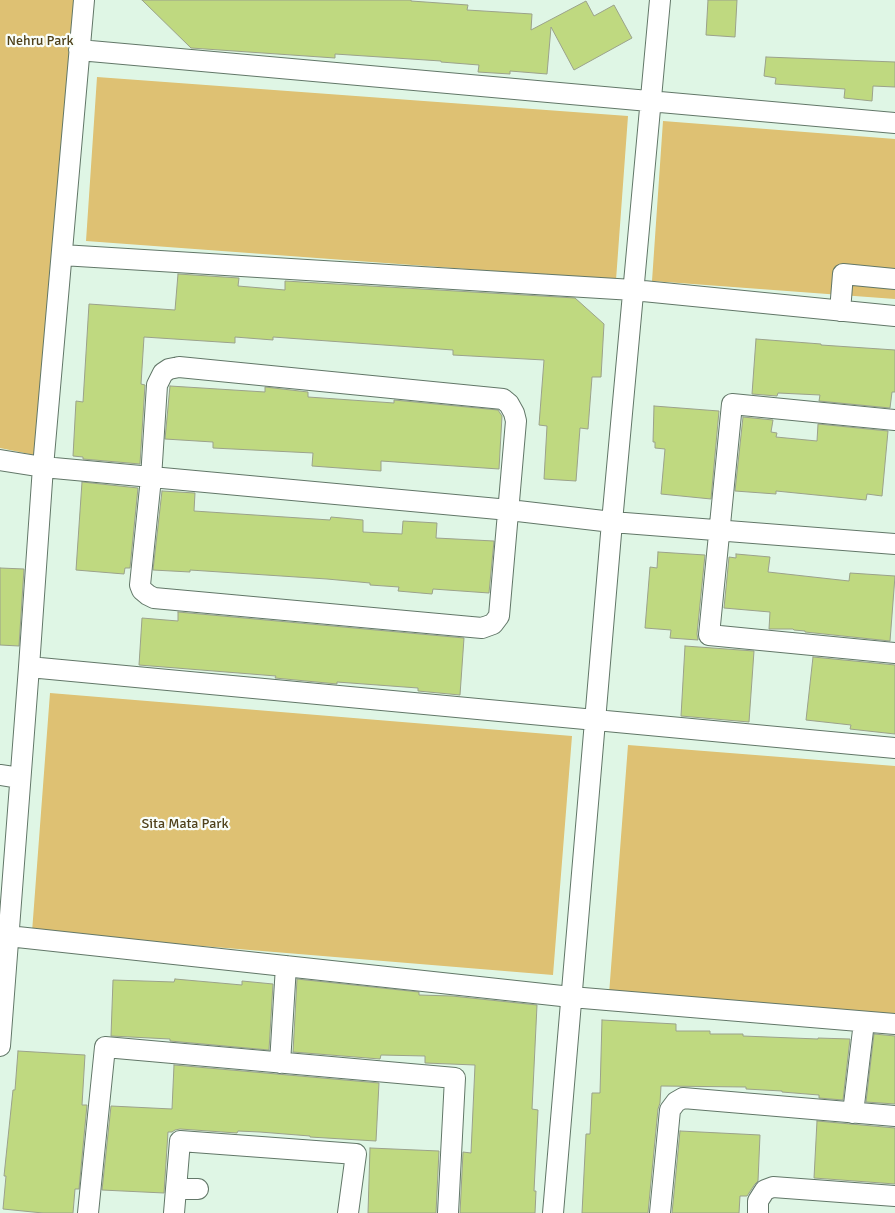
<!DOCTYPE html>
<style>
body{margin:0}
canvas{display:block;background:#dff6e5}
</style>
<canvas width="895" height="1213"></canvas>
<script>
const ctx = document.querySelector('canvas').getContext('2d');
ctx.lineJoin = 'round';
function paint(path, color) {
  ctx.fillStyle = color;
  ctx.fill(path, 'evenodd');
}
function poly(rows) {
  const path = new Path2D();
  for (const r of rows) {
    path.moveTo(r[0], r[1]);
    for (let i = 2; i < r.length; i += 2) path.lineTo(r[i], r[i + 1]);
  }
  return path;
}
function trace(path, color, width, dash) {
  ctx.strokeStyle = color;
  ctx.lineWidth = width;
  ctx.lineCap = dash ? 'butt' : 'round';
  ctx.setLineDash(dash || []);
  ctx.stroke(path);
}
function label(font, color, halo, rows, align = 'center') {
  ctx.font = font + ' Signika,sans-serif';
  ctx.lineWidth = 4.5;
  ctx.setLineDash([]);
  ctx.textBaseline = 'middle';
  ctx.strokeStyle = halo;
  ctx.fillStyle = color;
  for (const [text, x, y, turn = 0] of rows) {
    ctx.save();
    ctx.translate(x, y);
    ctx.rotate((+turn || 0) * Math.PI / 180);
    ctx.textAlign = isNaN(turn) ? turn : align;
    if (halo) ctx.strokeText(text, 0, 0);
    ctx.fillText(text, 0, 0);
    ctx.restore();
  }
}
paint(poly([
 [0,0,84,0,44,457,0,448],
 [97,77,628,116,616,280,86,241],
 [663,121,895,139,895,299,652,281],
 [50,693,572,736,553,975,32,932],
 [628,745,895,766,895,1017,609,994]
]), '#dec173');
const building = poly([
 [142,0,411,0,411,1,468,5,467,10,532,14,531,30,586,1,594,16,614,5,632,38,574,70,551,27,547,74,510,71,510,74,478,72,479,65,441,62,441,61,335,54,335,58,191,48,142,0],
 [708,0,737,0,735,37,706,35,708,0],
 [766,57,895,62,895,87,873,86,872,101,844,98,845,89,775,84,776,78,764,76,766,57],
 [178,274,239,278,238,286,285,290,285,281,575,298,604,324,601,377,592,377,588,429,580,428,576,481,544,479,547,426,539,425,544,360,453,355,453,350,273,337,273,340,235,337,235,343,144,337,141,384,145,385,140,464,83,459,83,457,73,456,76,401,83,402,89,304,175,310,178,274],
 [756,339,821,344,821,345,895,350,895,392,892,392,890,408,819,401,820,395,778,393,777,396,752,394,756,339],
 [170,386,265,392,265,387,308,392,308,397,394,403,394,400,498,410,502,416,499,469,381,461,381,471,312,466,313,453,213,448,213,442,165,439,170,386],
 [654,406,719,411,711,499,661,494,665,449,655,448,655,442,653,442,654,406],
 [743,417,773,420,771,432,777,433,776,437,817,441,818,424,888,431,882,496,867,494,866,500,776,491,776,494,735,491,743,417],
 [82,482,138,488,130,568,125,568,124,574,76,570,82,482],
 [162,491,195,493,194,511,330,520,331,517,363,520,363,532,402,534,403,521,437,523,436,538,494,541,489,593,433,589,432,594,398,591,399,587,370,585,370,583,327,579,190,570,190,572,153,570,162,491],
 [658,552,705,555,697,634,698,640,670,638,671,630,645,628,650,567,657,568,658,552],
 [736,554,770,557,768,572,849,581,850,573,895,576,890,641,805,632,805,631,794,630,793,629,769,629,770,612,724,608,729,557,736,558,736,554],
 [0,568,24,569,19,646,0,645,0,568],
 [178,612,464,638,460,695,418,691,418,688,337,682,337,684,275,678,276,676,139,665,142,618,178,621,178,612],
 [685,646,754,651,749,722,681,716,685,646],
 [813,657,895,665,895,734,850,729,851,725,806,720,813,657],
 [175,979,242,985,242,981,273,984,269,1050,170,1041,170,1039,111,1036,113,980,174,982,175,979],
 [297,979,419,992,419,995,452,996,537,1005,532,1109,538,1110,534,1191,536,1191,535,1213,460,1213,463,1152,471,1153,475,1065,425,1063,425,1056,381,1055,380,1059,293,1052,297,979],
 [602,1020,676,1024,676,1031,710,1031,710,1034,743,1034,743,1036,818,1039,818,1038,850,1039,843,1100,819,1098,819,1095,782,1092,782,1091,746,1089,746,1087,661,1086,660,1103,658,1109,648,1213,582,1213,586,1134,590,1134,592,1093,600,1093,602,1020],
 [874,1034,895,1036,895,1104,866,1102,874,1034],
 [18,1051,85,1055,82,1105,87,1105,79,1189,75,1189,73,1213,43,1213,3,1209,6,1176,4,1176,13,1090,15,1090,18,1051],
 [174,1065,379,1083,376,1141,310,1137,310,1136,260,1132,238,1131,237,1133,180,1129,175,1130,172,1132,168,1132,164,1193,102,1190,111,1106,172,1109,174,1065],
 [817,1121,895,1128,895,1184,814,1178,817,1121],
 [680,1131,760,1135,758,1181,755,1184,747,1196,740,1196,739,1213,672,1213,680,1131],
 [370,1148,439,1151,436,1213,368,1213,370,1148]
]);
paint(building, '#bfd980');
trace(building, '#9ba28b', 1);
const street = poly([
 [79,50,895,123],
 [62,255,633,290,895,316],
 [840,311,843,274,895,279],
 [179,367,503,399,509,404,514,413,516,421,499,616,493,624,482,628,154,598,148,595,142,590,140,585,151,478,157,385,163,373,169,369,179,367],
 [895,420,732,404,709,635,895,653],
 [0,460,43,467,509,510,612,522,895,544],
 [29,667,895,748],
 [0,775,20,778],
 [8,936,571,997,895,1024],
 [0,1046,29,667,43,467,84,0],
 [280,1063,286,966],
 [853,1113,864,1022],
 [176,1189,198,1189],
 [88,1213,105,1047,455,1078,448,1213],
 [174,1213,180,1141,356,1154,348,1213],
 [553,1213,612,522,660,0],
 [660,1213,670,1110,676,1102,683,1098,895,1116],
 [758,1213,758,1201,765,1190,773,1187,895,1196]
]);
trace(street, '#627768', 22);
trace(street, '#fff', 20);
label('14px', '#4f411a', '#f9fefa', [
 ["Nehru Park",40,41],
 ["Sita Mata Park",185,824]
]);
</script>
